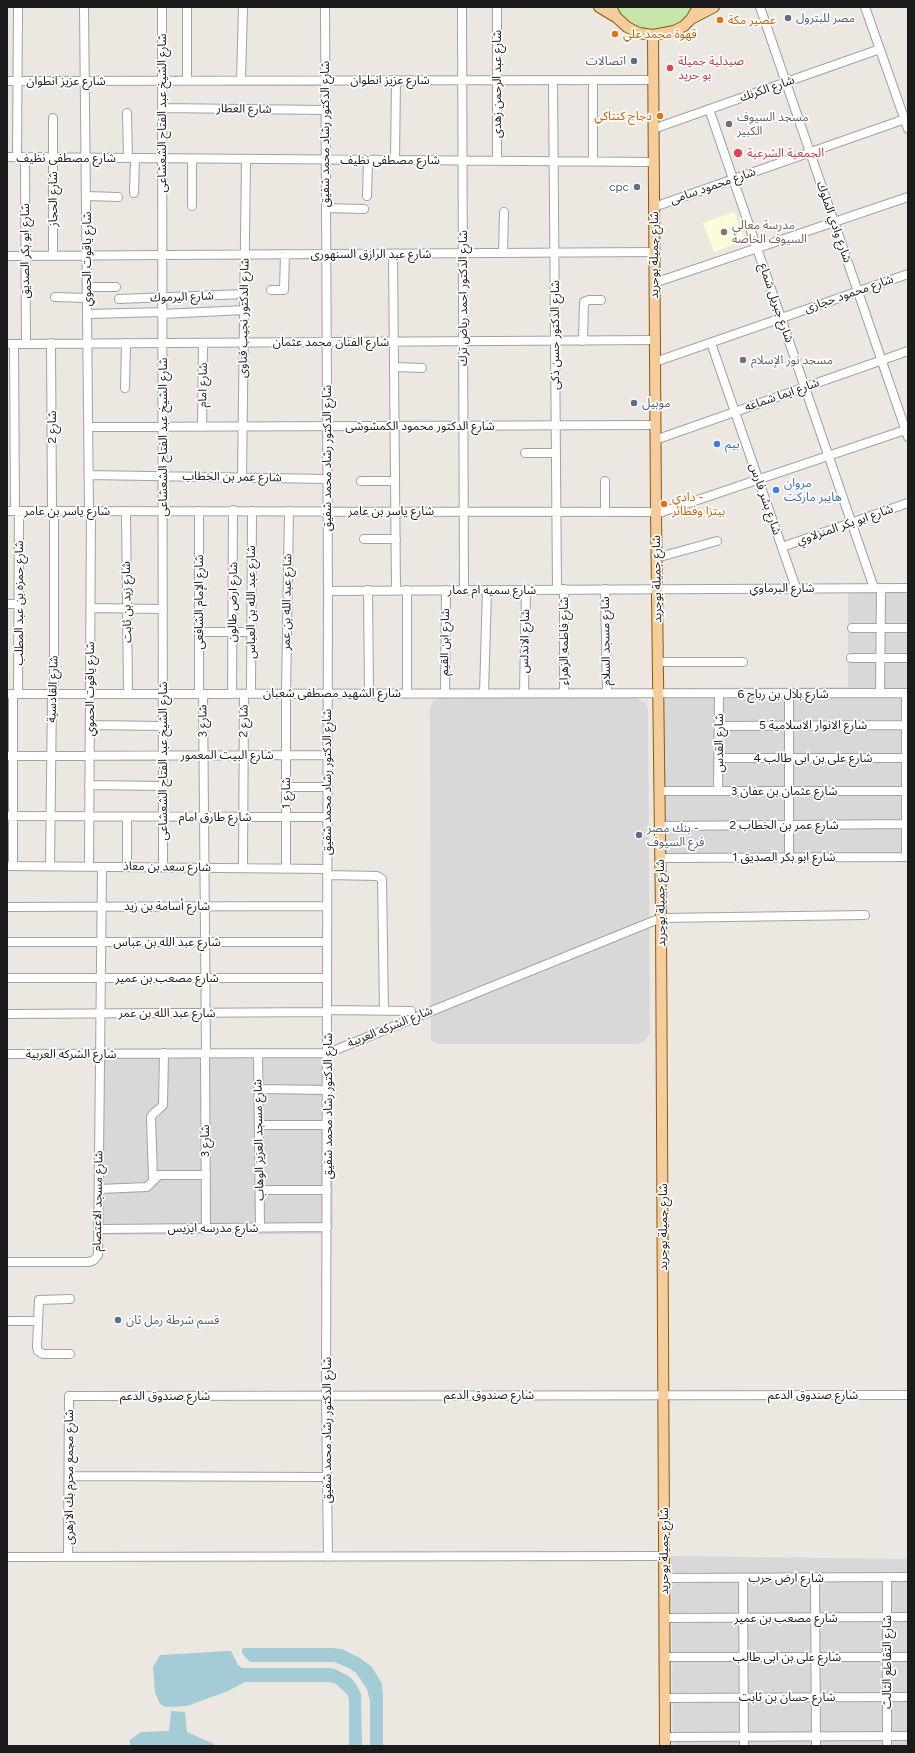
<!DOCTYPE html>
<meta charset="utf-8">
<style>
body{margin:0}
#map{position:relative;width:915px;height:1753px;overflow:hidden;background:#ece8e1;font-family:Figtree,sans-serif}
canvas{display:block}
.frame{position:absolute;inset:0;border:8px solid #1b1b1b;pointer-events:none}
</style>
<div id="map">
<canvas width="915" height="1753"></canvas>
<div class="frame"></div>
</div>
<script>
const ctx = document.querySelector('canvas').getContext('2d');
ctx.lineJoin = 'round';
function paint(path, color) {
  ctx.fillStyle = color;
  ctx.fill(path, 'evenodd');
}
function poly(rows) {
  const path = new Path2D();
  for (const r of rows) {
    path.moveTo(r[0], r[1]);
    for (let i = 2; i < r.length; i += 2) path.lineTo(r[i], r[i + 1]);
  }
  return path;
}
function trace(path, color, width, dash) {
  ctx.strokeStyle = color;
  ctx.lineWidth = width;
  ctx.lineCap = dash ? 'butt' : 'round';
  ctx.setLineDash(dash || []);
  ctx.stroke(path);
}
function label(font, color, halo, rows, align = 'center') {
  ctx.font = font + ' Figtree,"Noto Sans Arabic",sans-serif';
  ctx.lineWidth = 3.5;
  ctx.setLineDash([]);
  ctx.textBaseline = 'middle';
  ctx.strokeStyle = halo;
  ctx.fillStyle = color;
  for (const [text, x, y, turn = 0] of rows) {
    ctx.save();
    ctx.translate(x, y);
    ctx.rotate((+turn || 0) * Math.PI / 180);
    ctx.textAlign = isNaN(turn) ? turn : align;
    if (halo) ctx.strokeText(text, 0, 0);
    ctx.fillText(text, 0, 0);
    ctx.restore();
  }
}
paint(poly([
 [848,593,908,593,908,862,664,861,660,688,848,687],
 [441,698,636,698,646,703,648,710,650,1034,644,1042,637,1044,437,1044,431,1040,430,708,433,701],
 [321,1049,330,1054,332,1057,333,1227,329,1234,102,1235,97,1063,108,1052],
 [671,1556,908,1559,908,1746,673,1746]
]), '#d9d8d8');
paint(poly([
 [734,212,745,240,714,252,703,223]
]), '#fcfcd9');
paint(poly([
 [616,7,692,7,683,19,672,27,658,30,644,29,632,24,620,15]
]), '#c7e4a9');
paint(poly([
 [243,1648,332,1648,342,1649,360,1658,372,1667,382,1684,383,1694,383,1746,370,1746,370,1702,367,1689,356,1673,349,1668,334,1662,251,1662,249,1661,242,1653,242,1649],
 [227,1651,231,1651,238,1665,242,1668,329,1668,335,1669,350,1677,356,1684,361,1694,362,1746,349,1746,349,1699,347,1694,336,1684,329,1682,245,1682,228,1691,187,1706,165,1707,160,1704,155,1692,153,1667,160,1655],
 [171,1711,185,1712,187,1732,214,1744,212,1746,130,1746,130,1740,141,1732,169,1731]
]), '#a3ccd7');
const minor = poly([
 [84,7,89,511],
 [162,7,163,867],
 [325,7,328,591,326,1395,328,1557],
 [462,7,464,590],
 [760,7,908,437],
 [865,7,908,129],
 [187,80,187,7],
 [241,80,243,7],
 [553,80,557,589],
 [593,80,593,161],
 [7,81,653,80],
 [162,108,325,110],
 [709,109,874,588],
 [127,113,128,158],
 [53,118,53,256],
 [653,129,880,49],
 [7,157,653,162],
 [17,157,18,7],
 [25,158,26,343],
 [395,160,396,80],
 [497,161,497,7],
 [134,193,135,158],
 [87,196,118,197],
 [367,196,368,160],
 [192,206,192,159],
 [654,207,908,118],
 [326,208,364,209],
 [503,253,504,212],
 [393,254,396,590],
 [7,256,654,252],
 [654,283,908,197],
 [88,287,116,287],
 [271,290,284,290,285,254],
 [55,297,88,298],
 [119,299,244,294],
 [88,314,162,312],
 [162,314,244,310],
 [583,341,584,302,589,300,601,300],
 [51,343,52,511],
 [711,343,796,588],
 [7,344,655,340],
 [14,344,15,511],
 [655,362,908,274],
 [394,367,422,368],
 [125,388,126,343],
 [88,427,655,425],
 [202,427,203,343],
 [655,440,908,351],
 [525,453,555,453],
 [89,475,327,479],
 [242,478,246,159],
 [361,481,395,481],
 [7,511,656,512],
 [126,511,128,694],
 [199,511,199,694],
 [605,511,605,481],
 [656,514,908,429],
 [364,539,396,539],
 [782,547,908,503],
 [656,558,717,541],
 [605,589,607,693],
 [368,590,369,693],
 [407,590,407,693],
 [328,591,908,588],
 [7,604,19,604],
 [91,608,163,609],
 [852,628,908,628],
 [199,632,251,632],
 [851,658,908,658],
 [658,662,743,662],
 [251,693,252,511],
 [445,693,446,590],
 [484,693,487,590],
 [524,693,526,589],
 [564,693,564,589],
 [789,693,789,857],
 [880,693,881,588],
 [906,693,906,857],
 [7,694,908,693],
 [13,694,13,866],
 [18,694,19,511],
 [203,694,206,1053],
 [232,694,233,510],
 [90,725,163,726],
 [719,726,908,725],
 [7,756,327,755],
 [719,758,908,758],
 [89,785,163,786],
 [286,787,327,787],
 [659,791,908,791],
 [718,791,719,694],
 [7,816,327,817],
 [127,817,127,867],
 [660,826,908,824],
 [660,858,908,857],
 [7,866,327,869],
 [50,866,52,694,54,682,54,511],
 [89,867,91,511],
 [243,868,244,694],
 [286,869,286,693,289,511],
 [327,875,377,876,382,879,384,1011],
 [7,907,327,906],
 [7,942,327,942],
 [7,978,327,978],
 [328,1010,411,1011],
 [7,1014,328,1012],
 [205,1053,206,1228],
 [258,1053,260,1228],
 [7,1054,328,1053,661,918,865,915],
 [259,1089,328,1090],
 [259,1125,328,1125],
 [153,1180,151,1117,154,1113,158,1110,163,1105,164,1053],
 [99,1189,147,1187,159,1175,206,1175],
 [260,1190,327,1190],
 [99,1229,327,1227],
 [7,1262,89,1262,94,1260,98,1255,102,867],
 [9,1321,37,1321],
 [70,1354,43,1354,38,1351,37,1347,39,1300,70,1299],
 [69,1476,327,1477],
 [7,1557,664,1556],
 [68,1557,69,1396,908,1395],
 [887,1577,887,1746],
 [665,1578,908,1577],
 [743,1578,744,1746],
 [815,1578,816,1746],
 [665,1618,908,1617],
 [665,1657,908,1657],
 [665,1698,908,1697],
 [665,1737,908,1736]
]);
const major = poly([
 [599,7,614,16],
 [611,7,616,17,627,27,639,33,653,35,674,31,684,26,691,19,698,7],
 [691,19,714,7],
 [653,35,656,514,661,918,665,1746]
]);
trace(minor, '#a2a2a2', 10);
trace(major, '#885b0a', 12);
trace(minor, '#fff', 8);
trace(major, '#f5cd9d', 10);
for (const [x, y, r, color] of [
 [788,18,4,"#5c6f8a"],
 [720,20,4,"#e8710a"],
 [615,34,4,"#e8710a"],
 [634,61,4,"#5c6f8a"],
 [670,68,4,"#e0444e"],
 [660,116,4,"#e8710a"],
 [729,124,4,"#6b7280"],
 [738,153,5,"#e0444e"],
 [637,187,4,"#5c6f8a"],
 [724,232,4,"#8d6e63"],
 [743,360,4,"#6b7280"],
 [634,403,4,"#5c6f8a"],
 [717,444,4,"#3f7fe0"],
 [776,490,4,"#3f7fe0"],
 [664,504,4,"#e8710a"],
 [639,835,4,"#5c6f8a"],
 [118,1320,4,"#5c6f8a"]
]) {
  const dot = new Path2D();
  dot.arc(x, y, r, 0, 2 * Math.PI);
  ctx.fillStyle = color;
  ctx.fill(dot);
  trace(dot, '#fff', 1.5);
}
label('12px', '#4e5e75', '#fff', [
 ["مصر للبترول",796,18],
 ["اتصالات",626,61,"right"],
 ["cpc",629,187,"right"],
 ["موبيل",642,403],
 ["بنك مصر -",647,828],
 ["فرع السيوف",647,842],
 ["قسم شرطة رمل ثان",126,1320]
], 'left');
label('12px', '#c56008', '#fff', [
 ["عصير مكة",728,20],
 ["قهوة محمد علي",623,34],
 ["دجاج كنتاكي",652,116,"right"],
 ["دادي -",672,497],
 ["بيتزا وفطائر",672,511]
], 'left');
label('12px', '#be3a42', '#fff', [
 ["صيدلية جميلة",678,61],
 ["بو حريد",678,75],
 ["الجمعية الشرعية",747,153]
], 'left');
label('12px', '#1b1b1b', '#fff', [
 ["شارع عزيز انطوان",390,80],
 ["شارع عزيز انطوان",66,81],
 ["شارع عبد الرحمن زهدى",497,84,-90],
 ["شارع الكرنك",767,89,-19],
 ["شارع العطار",244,109,1],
 ["شارع الشيخ عبد الفتاح الشعشاعى",162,113,-90],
 ["شارع الدكتور رشاد محمد شفيق",325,134,-90],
 ["شارع مصطفى نظيف",66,158],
 ["شارع مصطفى نظيف",390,160],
 ["شارع محمود سامى",713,186,-19],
 ["شارع الحجاز",53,199,-90],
 ["شارع وادي الملوك",834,222,71],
 ["شارع ابو بكر الصديق",25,251,-90],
 ["شارع عبد الرازق السنهورى",371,254],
 ["شارع جميلة بوحريد",654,255,-90],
 ["شارع ياقوت الحموي",87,259,-90],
 ["شارع محمود حجازى",849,294,-19],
 ["شارع اليرموك",182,297,-2],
 ["شارع الدكتور احمد رياض ترك",463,298,-90],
 ["شارع جبريل شماع",776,303,71],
 ["شارع الدكتور نجيب قناوى",244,318,-89],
 ["شارع الدكتور حسن ذكى",555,335,-90],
 ["شارع الفنان محمد عثمان",331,342],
 ["شارع امام",203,385,-89],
 ["شارع ايما شماعه",782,395,-19],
 ["شارع الدكتور محمود الكمشوشى",420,426],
 ["شارع 2",52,427,-90],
 ["شارع الشيخ عبد الفتاح الشعشاعى",163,437,-90],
 ["شارع الدكتور رشاد محمد شفيق",327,458,-90],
 ["شارع عمر بن الخطاب",232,477,1],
 ["شارع بشر فارس",765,499,71],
 ["شارع ياسر بن عامر",67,511],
 ["شارع ياسر بن عامر",391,511],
 ["شارع ابو بكر المنزلاوي",845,525,-19],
 ["شارع جميلة بوحريد",657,579,-91],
 ["شارع البرماوي",782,588],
 ["شارع سميه ام عمار",492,590],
 ["شارع زيد بن ثابت",127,602,-91],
 ["شارع الإمام الشافعى",199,602,-90],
 ["شارع ارض طالون",233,602,-89],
 ["شارع عبد الله بن العباس",251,602,-90],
 ["شارع عبد الله بن عمر",287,602,-89],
 ["شارع حمزه بن عبد المطلب",19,603,-90],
 ["شارع الاندلس",525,641,-89],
 ["شارع فاطمه الزهراء",564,641,-90],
 ["شارع مسجد السلام",606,641,-91],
 ["شارع ابن القيم",445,642,-89],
 ["شارع القادسية",53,689,-88],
 ["شارع ياقوت الحموي",90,689,-90],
 ["شارع الشهيد مصطفى شعبان",332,693],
 ["شارع بلال بن رباح 6",783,694],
 ["شارع 3",203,721,-91],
 ["شارع 2",244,721,-89],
 ["شارع الانوار الاسلامية 5",813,725],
 ["شارع القدس",719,743,-90],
 ["شارع البيت المعمور",227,755],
 ["شارع على بن ابى طالب 4",813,758],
 ["شارع الشيخ عبد الفتاح الشعشاعى",163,761,-90],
 ["شارع الدكتور رشاد محمد شفيق",327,782,-90],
 ["شارع عثمان بن عفان 3",784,791],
 ["شارع 1",286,793,-90],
 ["شارع طارق امام",215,817],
 ["شارع عمر بن الخطاب 2",784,825],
 ["شارع ابو بكر الصديق 1",784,857],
 ["شارع سعد بن معاذ",167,867,1],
 ["شارع جميلة بوحريد",661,903,-91],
 ["شارع أسامة بن زيد",167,906],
 ["شارع عبد الله بن عباس",167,942],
 ["شارع مصعب بن عمير",167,978],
 ["شارع عبد الله بن عمر",167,1013],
 ["شارع الشركه العربية",390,1027,-22],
 ["شارع الشركه العربية",71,1054],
 ["شارع الدكتور رشاد محمد شفيق",328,1106,-90],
 ["شارع مسجد العزيز الوهاب",259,1140,-91],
 ["شارع 3",205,1141,-90],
 ["شارع مسجد الاعتصام",98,1201,-89],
 ["شارع جميلة بوحريد",663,1227,-90],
 ["شارع مدرسه ايزيس",213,1228],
 ["شارع صندوق الدعم",489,1395],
 ["شارع صندوق الدعم",813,1395],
 ["شارع صندوق الدعم",165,1396],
 ["شارع الدكتور رشاد محمد شفيق",327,1430,-90],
 ["شارع مجمع محرم بك الازهرى",69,1477,-90],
 ["شارع جميلة بوحريد",664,1551,-90],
 ["شارع ارض حرب",786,1578],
 ["شارع مصعب بن عمير",786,1618],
 ["شارع على بن ابى طالب",787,1657],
 ["شارع التقاطع الثالث",887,1662,-90],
 ["شارع حسان بن ثابت",787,1697]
]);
label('12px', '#5b616d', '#fff', [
 ["مسجد السيوف",737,117],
 ["الكبير",737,131],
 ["مسجد نور الإسلام",751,360]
], 'left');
label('12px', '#785e54', '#fff', [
 ["مدرسة معالي",732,225],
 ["السيوف الخاصة",732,239]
], 'left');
label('12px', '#366cbe', '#fff', [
 ["بيم",725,444],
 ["مروان",784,483],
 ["هايبر ماركت",784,497]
], 'left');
</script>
